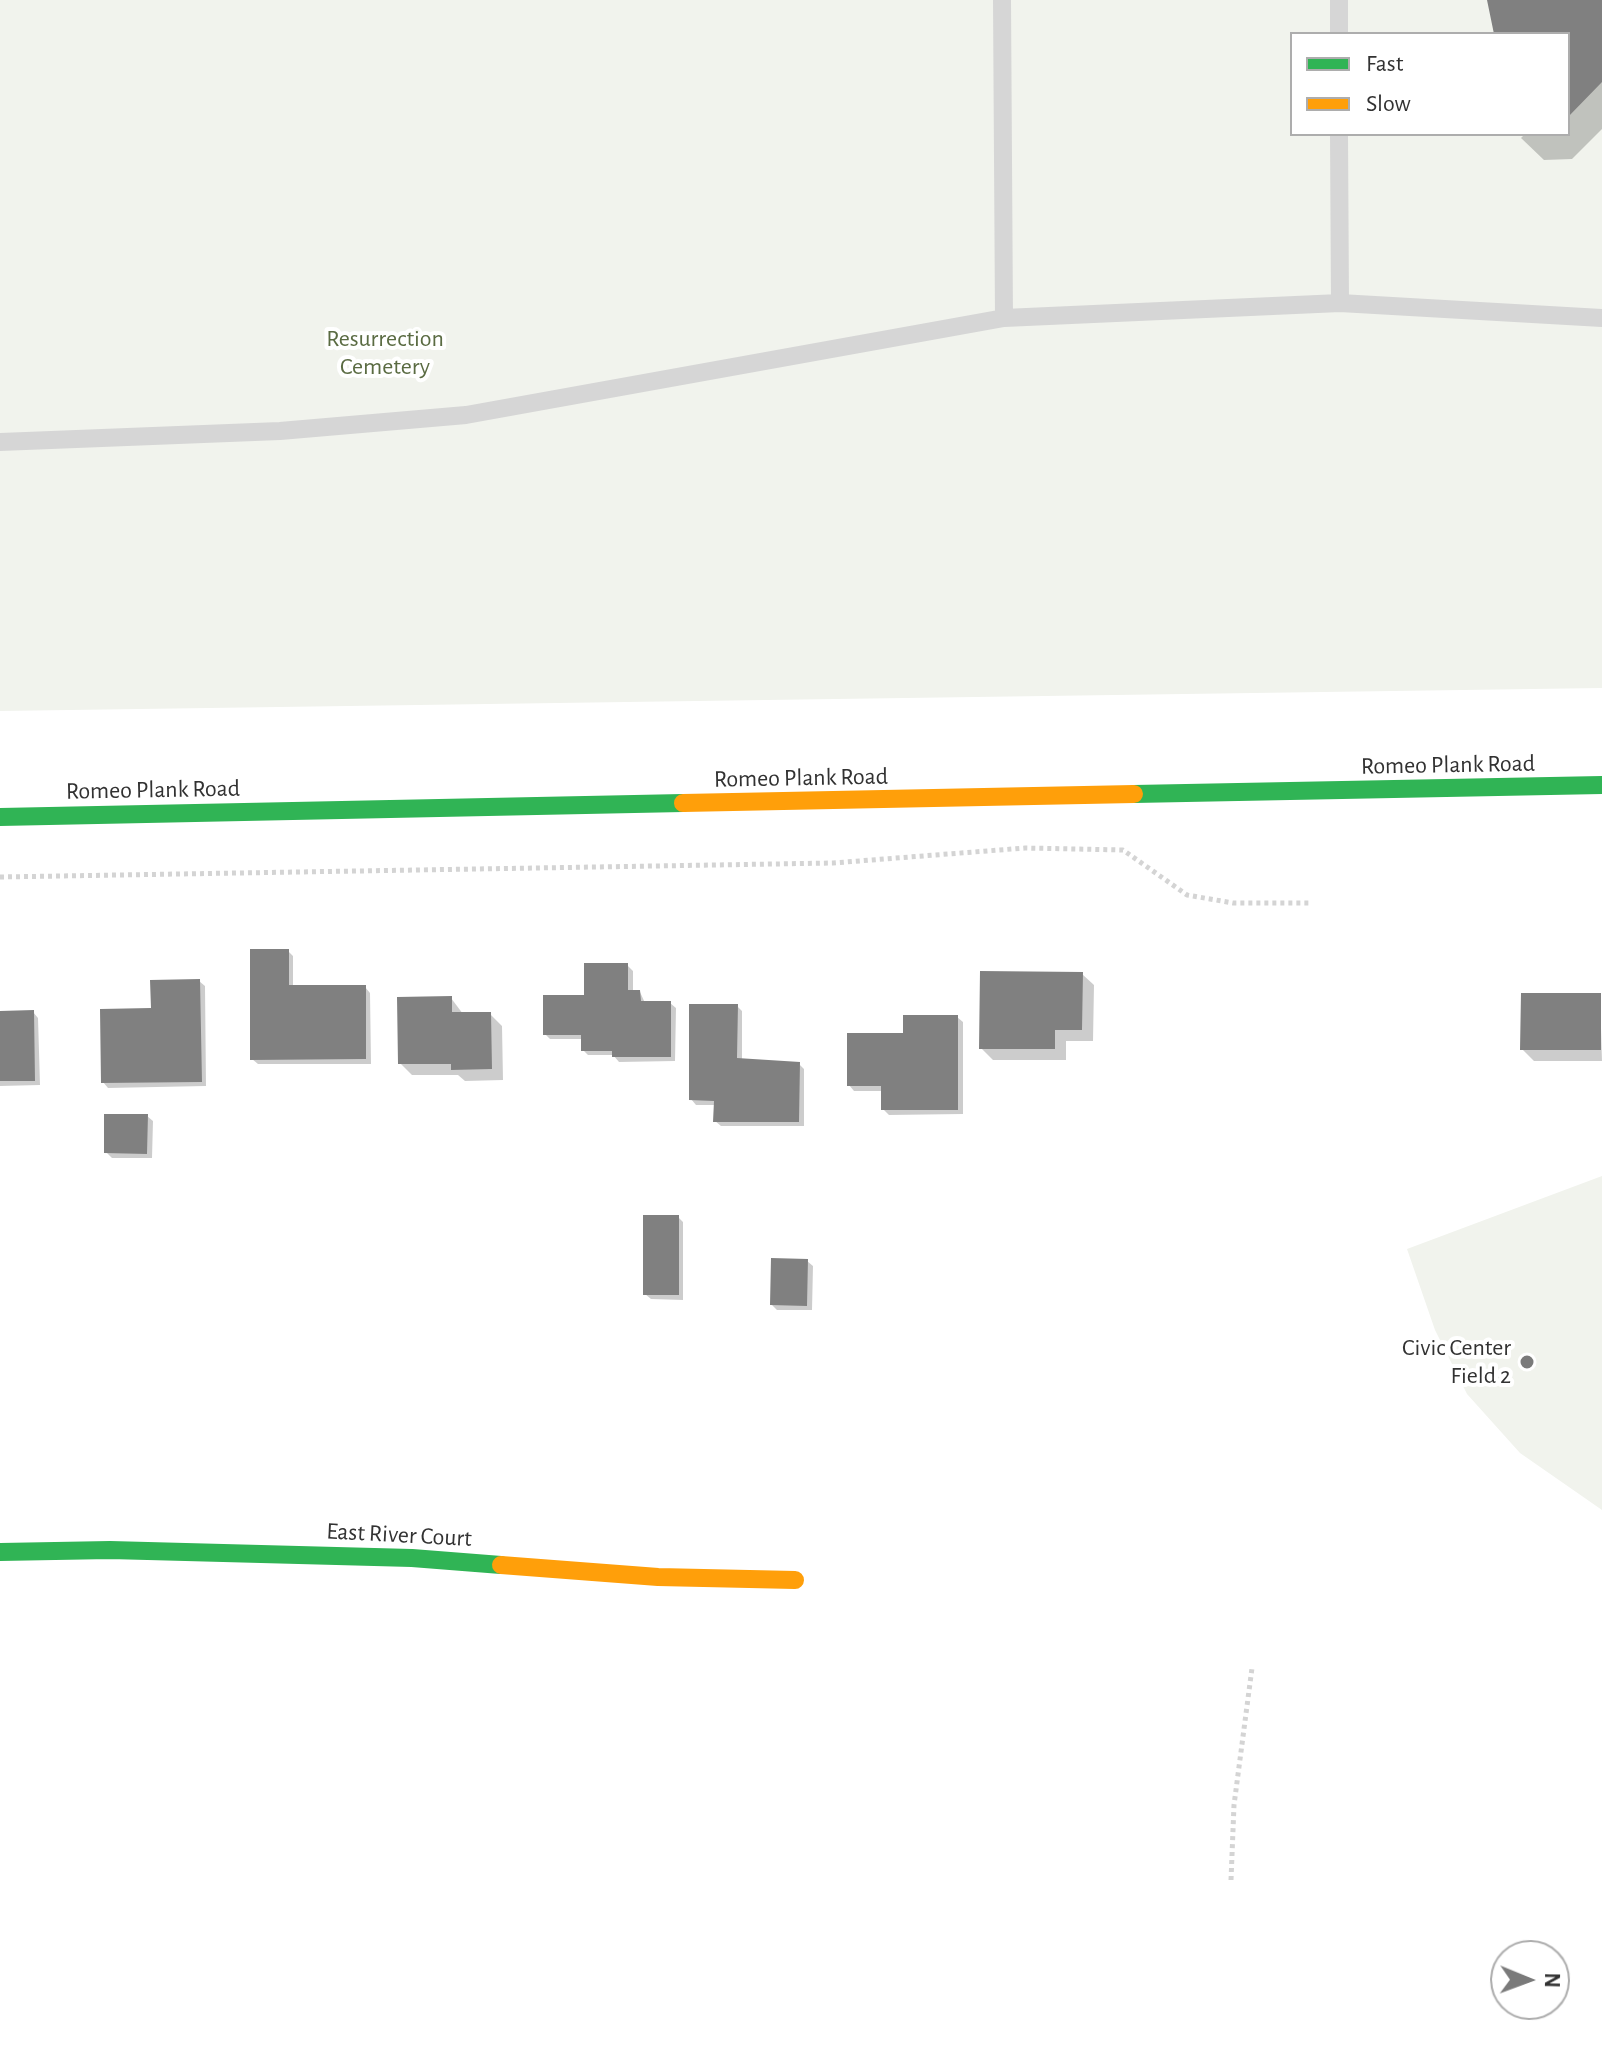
<!DOCTYPE html>
<style>
body{margin:0}
#map{position:relative;width:1602px;height:2052px;overflow:hidden;background:#fff;font-family:"Alegreya Sans",sans-serif}
canvas{display:block}
.legend{position:absolute;left:1290px;top:32px;width:280px;height:104px;box-sizing:border-box;background:#fff;border:2px solid #adadad;margin:0;padding:10px 14px;list-style:none;font-size:24px;color:#323232}
.legend li{display:flex;align-items:center;gap:16px;height:40px}
.legend b{width:40px;border:2px solid #adadad}
.north{position:absolute;left:1490px;top:1940px;width:80px;height:80px;box-sizing:border-box;background:#fff;border:2px solid #adadad;border-radius:50%;rotate:91deg;font-size:22px;font-weight:700;line-height:32px;text-align:center;color:#323232}
.north::after{content:'';display:block;margin:auto;width:28px;height:36px;background:#7a7a7a;clip-path:polygon(50% 0,100% 100%,50% 72%,0 100%)}
</style>
<div id="map">
<canvas width="1602" height="2052"></canvas>
<ul class="legend">
<li><b style="height:10px;background:#30b455"></b>Fast</li>
<li><b style="height:10px;background:#ff9f0a"></b>Slow</li>
</ul>
<div class="north">N</div>
</div>
<script>
const ctx = document.querySelector('canvas').getContext('2d');
ctx.lineJoin = 'round';
function paint(path, color) {
  ctx.fillStyle = color;
  ctx.fill(path, 'evenodd');
}
function poly(rows) {
  const path = new Path2D();
  for (const r of rows) {
    path.moveTo(r[0], r[1]);
    for (let i = 2; i < r.length; i += 2) path.lineTo(r[i], r[i + 1]);
  }
  return path;
}
function trace(path, color, width, dash) {
  ctx.strokeStyle = color;
  ctx.lineWidth = width;
  ctx.lineCap = dash ? 'butt' : 'round';
  ctx.setLineDash(dash || []);
  ctx.stroke(path);
}
function label(font, color, halo, rows, align = 'center') {
  ctx.font = font + ' "Alegreya Sans",sans-serif';
  ctx.lineWidth = 8;
  ctx.setLineDash([]);
  ctx.textBaseline = 'middle';
  ctx.strokeStyle = halo;
  ctx.fillStyle = color;
  for (const [text, x, y, turn = 0] of rows) {
    ctx.save();
    ctx.translate(x, y);
    ctx.rotate((+turn || 0) * Math.PI / 180);
    ctx.textAlign = isNaN(turn) ? turn : align;
    if (halo) ctx.strokeText(text, 0, 0);
    ctx.fillText(text, 0, 0);
    ctx.restore();
  }
}
paint(poly([
 [0,0,1602,0,1602,688,0,711],
 [1292,34,1568,34,1568,134,1292,134],
 [1602,1176,1602,1510,1520,1453,1467,1394,1435,1330,1407,1249]
]), '#f1f3ed');
paint(poly([
 [1489,0,1602,0,1602,129,1572,159,1544,160,1521,138,1525,134,1568,134,1568,34,1496,34],
 [288,951,293,956,293,987,365,987,370,993,371,1064,258,1064,252,1059],
 [627,965,633,971,633,992,640,992,645,1003,670,1003,676,1008,675,1061,619,1062,613,1055,588,1055,583,1050,583,1039,550,1039,545,1034],
 [1082,974,1094,985,1093,1041,1066,1041,1066,1060,993,1060,981,1048],
 [199,981,205,986,206,1086,108,1088,103,1082,153,1010],
 [1600,995,1602,1061,1534,1061,1522,1049],
 [451,998,463,1014,490,1014,502,1026,503,1080,465,1081,458,1075,412,1075,400,1063],
 [737,1006,742,1011,742,1060,799,1064,804,1069,804,1126,721,1126,715,1121,716,1105,696,1105,691,1099],
 [33,1012,38,1018,40,1085,0,1086,0,1013],
 [957,1017,963,1022,963,1114,889,1115,883,1109,883,1091,854,1091,849,1085],
 [147,1116,153,1121,152,1158,112,1158,106,1152],
 [678,1217,683,1222,683,1300,651,1299,645,1294],
 [807,1261,813,1266,812,1310,777,1310,772,1305]
]), '#0003');
paint(poly([
 [1487,0,1602,0,1602,82,1568,117,1568,34,1494,34],
 [250,949,289,949,289,985,366,985,366,1059,250,1060],
 [584,963,628,963,628,990,640,990,641,1001,671,1001,671,1057,612,1057,612,1051,581,1051,581,1035,543,1035,543,995,584,995],
 [980,971,1083,972,1082,1030,1055,1030,1055,1049,979,1049],
 [200,979,202,1082,101,1083,100,1009,151,1008,150,980],
 [1521,993,1601,993,1601,1050,1520,1050],
 [452,996,452,1012,491,1012,492,1069,451,1070,451,1064,398,1064,397,997],
 [689,1004,738,1004,737,1058,800,1062,799,1122,713,1122,714,1101,689,1100],
 [34,1010,35,1081,0,1081,0,1011],
 [903,1015,958,1015,958,1110,881,1110,881,1086,847,1086,847,1033,903,1033],
 [104,1114,148,1114,147,1154,104,1153],
 [643,1215,679,1215,679,1295,643,1295],
 [771,1258,808,1259,807,1306,770,1305]
]), '#808080');
trace(poly([
 [0,877,833,863,1025,848,1123,850,1187,895,1233,903,1309,903],
 [1231,1880,1234,1805,1252,1668]
]), '#d4d4d4', 5, [4, 4]);
trace(poly([
 [1002,0,1004,318],
 [1339,0,1339,34],
 [1339,134,1340,303],
 [0,442,280,431,466,415,1004,318,1340,303,1602,318]
]), '#d6d6d6', 18);
trace(poly([
 [1134,794,1602,785],
 [0,817,683,803],
 [0,1552,110,1550,412,1558,501,1565]
]), '#30b455', 18);
trace(poly([
 [683,803,1134,794],
 [501,1565,658,1577,795,1580]
]), '#ff9f0a', 18);
for (const [x, y, r, color] of [
 [1527,1362,8,"#7a7a7a"]
]) {
  const dot = new Path2D();
  dot.arc(x, y, r, 0, 2 * Math.PI);
  ctx.fillStyle = color;
  ctx.fill(dot);
  trace(dot, '#fff', 3);
}
label('24px', '#5a6b42', '#fff', [
 ["Resurrection",385,339],
 ["Cemetery",385,367]
]);
label('24px', '#323232', '#fff', [
 ["Romeo Plank Road",1448,765,-1],
 ["Romeo Plank Road",801,778,-1],
 ["Romeo Plank Road",153,790,-1],
 ["East River Court",399,1535,3]
]);
label('24px', '#323232', '#fff', [
 ["Civic Center",1511,1348],
 ["Field 2",1511,1376]
], 'right');
</script>
